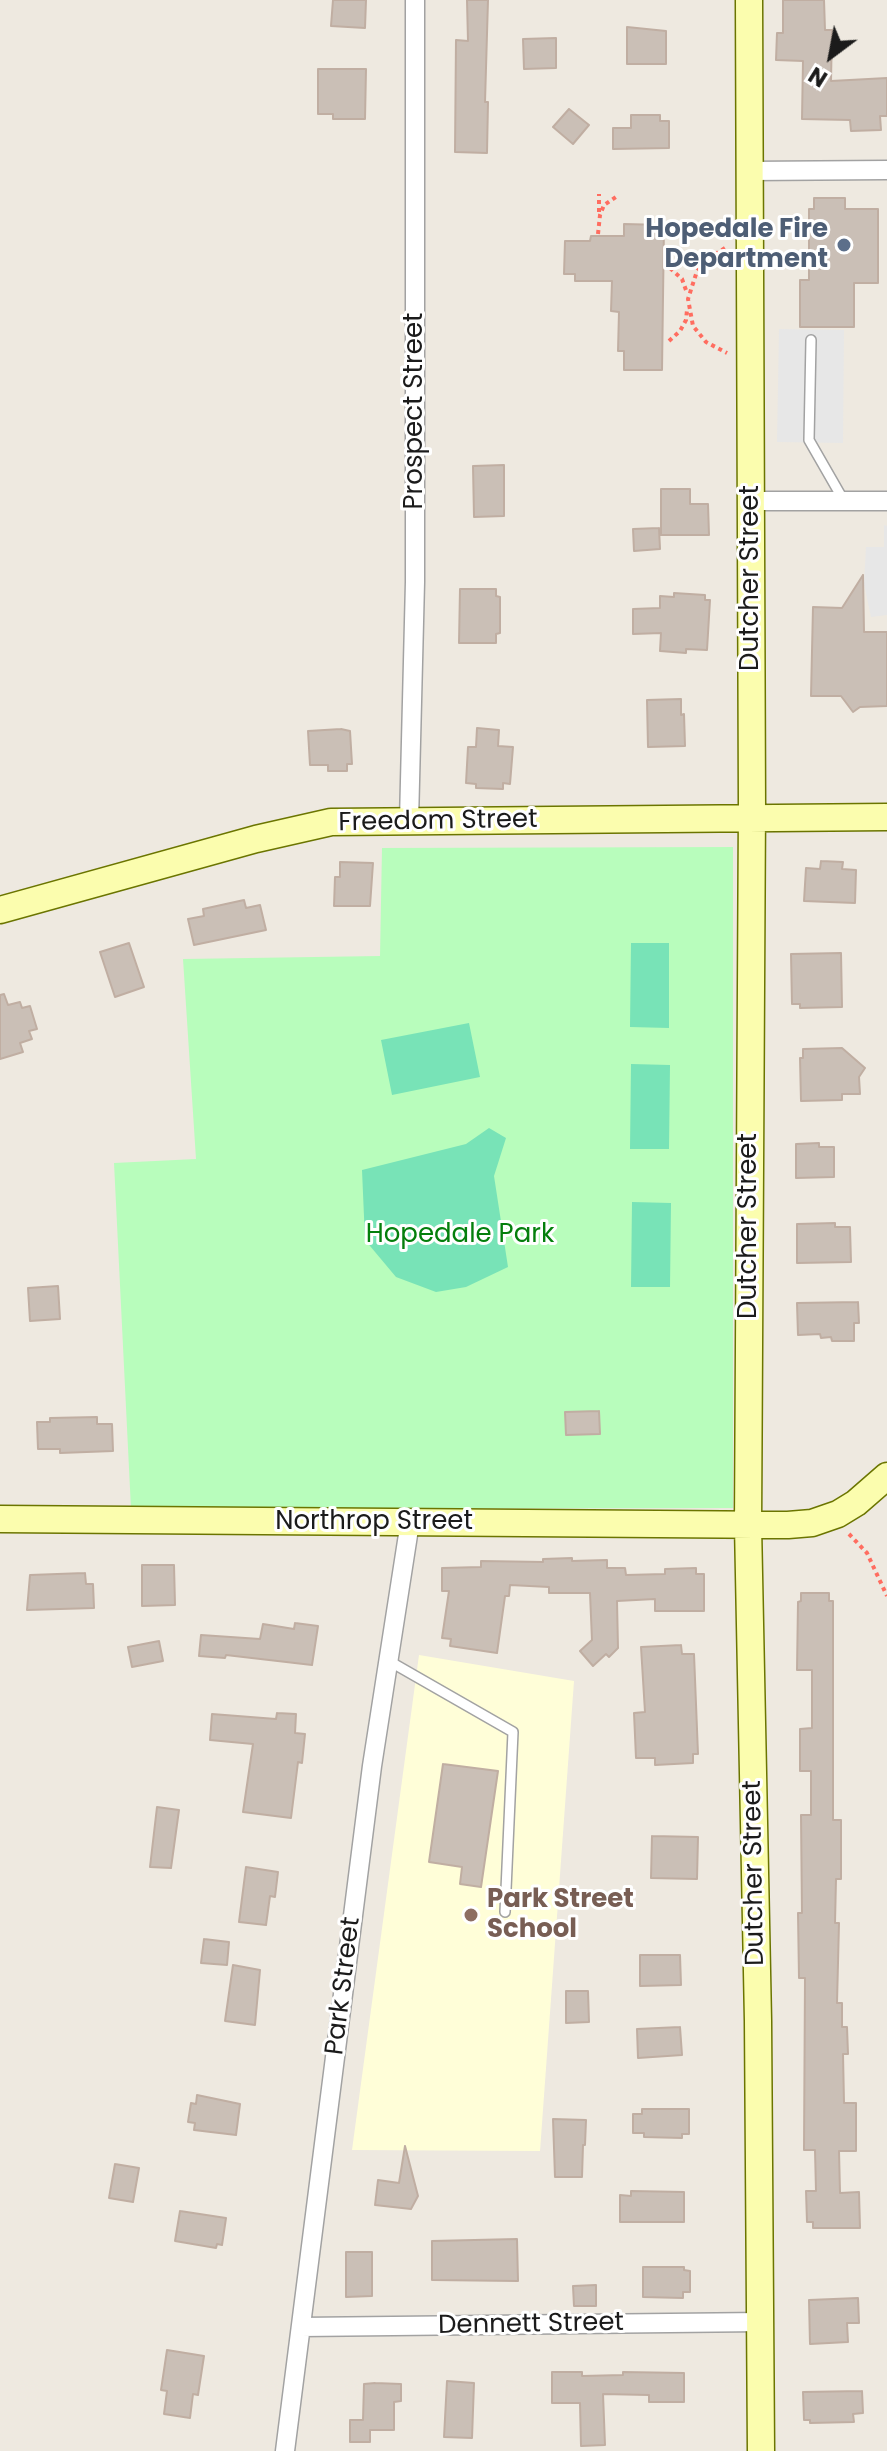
<!DOCTYPE html>
<style>
body{margin:0}
#map{position:relative;width:887px;height:2451px;overflow:hidden;background:#eee9e0;font-family:Poppins,sans-serif}
canvas{display:block}
.north{position:absolute;left:791px;top:16px;width:80px;height:80px;-webkit-text-stroke:6px #fff;paint-order:stroke;rotate:212deg;font-size:22px;font-weight:700;line-height:32px;text-align:center;color:#1b1b1b}
.north::after{content:'';display:block;margin:auto;width:28px;height:36px;background:#1b1b1b;clip-path:polygon(50% 0,100% 100%,50% 72%,0 100%)}
</style>
<div id="map">
<canvas width="887" height="2451"></canvas>
<div class="north">N</div>
</div>
<script>
const ctx = document.querySelector('canvas').getContext('2d');
ctx.lineJoin = 'round';
function paint(path, color) {
  ctx.fillStyle = color;
  ctx.fill(path, 'evenodd');
}
function poly(rows) {
  const path = new Path2D();
  for (const r of rows) {
    path.moveTo(r[0], r[1]);
    for (let i = 2; i < r.length; i += 2) path.lineTo(r[i], r[i + 1]);
  }
  return path;
}
function trace(path, color, width, dash) {
  ctx.strokeStyle = color;
  ctx.lineWidth = width;
  ctx.lineCap = dash ? 'butt' : 'round';
  ctx.setLineDash(dash || []);
  ctx.stroke(path);
}
function label(font, color, halo, rows, align = 'center') {
  ctx.font = font + ' Poppins,sans-serif';
  ctx.lineWidth = 6;
  ctx.setLineDash([]);
  ctx.textBaseline = 'middle';
  ctx.strokeStyle = halo;
  ctx.fillStyle = color;
  for (const [text, x, y, turn = 0] of rows) {
    ctx.save();
    ctx.translate(x, y);
    ctx.rotate((+turn || 0) * Math.PI / 180);
    ctx.textAlign = isNaN(turn) ? turn : align;
    if (halo) ctx.strokeText(text, 0, 0);
    ctx.fillText(text, 0, 0);
    ctx.restore();
  }
}
paint(poly([
 [419,1655,574,1681,540,2151,352,2150]
]), '#fffed8');
paint(poly([
 [733,847,733,1508,131,1509,114,1163,196,1159,183,959,380,956,382,848]
]), '#b8fdbc');
paint(poly([
 [631,943,669,943,669,1028,630,1027],
 [469,1023,480,1077,392,1095,381,1040],
 [631,1064,670,1065,669,1149,630,1149],
 [489,1128,506,1138,494,1176,508,1267,466,1287,436,1292,396,1277,365,1240,362,1170,466,1144],
 [632,1202,671,1203,670,1287,631,1287]
]), '#78e3b7');
paint(poly([
 [779,329,844,330,843,443,777,442],
 [884,525,887,526,887,615,871,617,864,584,866,547,884,547]
]), '#e7e7e7');
const building = poly([
 [333,0,366,0,365,28,331,26,333,0],
 [467,0,488,0,485,102,488,102,487,153,455,152,456,40,468,41,467,0],
 [783,0,824,0,825,30,832,30,831,81,887,78,887,116,880,116,881,130,851,131,850,120,802,119,803,61,776,60,777,33,783,33,783,0],
 [627,27,666,31,666,64,627,64,627,27],
 [556,38,556,68,524,69,523,39,556,38],
 [318,69,366,69,365,119,333,119,333,114,318,114,318,69],
 [569,109,589,125,573,144,553,127,569,109],
 [631,115,660,115,660,121,669,121,669,148,613,149,613,128,631,128,631,115],
 [814,198,845,198,845,209,878,209,878,283,854,283,854,327,800,327,800,280,809,280,809,209,814,209,814,198],
 [624,224,664,225,662,370,624,370,624,351,618,351,619,312,611,311,612,281,575,281,575,274,564,274,565,241,590,241,591,236,624,236,624,224],
 [504,465,504,516,474,517,473,466,504,465],
 [661,489,690,489,690,504,708,504,709,535,661,535,661,489],
 [659,528,660,549,634,551,633,529,659,528],
 [863,575,864,632,887,632,887,706,860,707,853,712,841,696,811,696,813,607,842,608,863,575],
 [460,589,496,589,496,596,500,597,500,633,496,634,496,643,459,643,460,589],
 [674,593,705,595,705,600,710,600,707,650,686,649,686,653,660,651,661,633,633,634,633,609,660,608,660,596,674,597,674,593],
 [681,699,681,715,684,714,685,746,648,747,647,700,681,699],
 [477,728,499,730,498,746,513,747,510,784,503,783,503,789,476,788,476,784,466,783,468,747,476,747,477,728],
 [341,729,350,731,352,764,347,764,347,771,328,771,328,765,310,765,308,731,341,729],
 [821,861,843,862,842,869,856,870,855,903,804,901,806,868,820,869,821,861],
 [340,862,373,863,370,906,334,906,335,877,340,877,340,862],
 [244,900,246,908,260,905,266,930,194,945,188,919,204,916,203,909,244,900],
 [129,943,144,987,115,997,100,952,129,943],
 [841,953,842,1007,800,1008,800,1004,792,1004,791,954,841,953],
 [4,994,8,1005,20,1002,22,1008,30,1006,37,1029,29,1031,32,1039,20,1043,23,1052,0,1059,0,995,4,994],
 [842,1048,865,1068,859,1077,860,1094,842,1094,842,1100,801,1101,800,1058,803,1058,803,1049,842,1048],
 [819,1143,819,1147,834,1147,834,1177,796,1178,796,1144,819,1143],
 [835,1223,835,1227,850,1227,851,1262,797,1263,797,1224,835,1223],
 [58,1286,60,1319,30,1321,28,1288,58,1286],
 [858,1302,859,1323,854,1323,854,1341,832,1341,831,1337,821,1338,820,1334,798,1335,797,1303,858,1302],
 [599,1411,600,1434,566,1435,565,1412,599,1411],
 [97,1417,97,1424,112,1424,113,1451,60,1453,60,1449,38,1449,37,1422,50,1422,50,1418,97,1417],
 [572,1558,572,1561,607,1560,607,1568,625,1568,626,1575,665,1574,665,1569,696,1568,696,1574,704,1574,704,1611,655,1611,655,1599,617,1601,618,1648,609,1657,606,1654,593,1666,580,1651,592,1640,590,1593,549,1593,549,1587,510,1585,509,1596,505,1596,497,1653,450,1646,451,1639,442,1638,449,1591,442,1591,442,1568,481,1567,481,1561,543,1562,543,1559,572,1558],
 [142,1565,174,1565,175,1605,142,1606,142,1565],
 [85,1573,86,1584,93,1584,94,1608,27,1610,30,1575,85,1573],
 [801,1593,829,1593,829,1601,833,1601,833,1820,841,1820,841,1879,836,1879,835,1923,839,1923,837,2003,842,2003,842,2027,847,2027,848,2054,843,2054,844,2103,856,2103,856,2151,839,2151,840,2193,859,2192,860,2228,813,2228,813,2222,807,2222,806,2191,816,2191,815,2150,804,2150,805,1978,799,1978,798,1913,802,1913,801,1815,811,1815,811,1771,800,1771,800,1729,812,1728,812,1670,797,1670,798,1602,801,1601,801,1593],
 [295,1623,318,1626,312,1665,226,1655,225,1658,199,1656,201,1635,260,1639,263,1624,294,1629,295,1623],
 [159,1641,163,1661,132,1667,128,1647,159,1641],
 [681,1645,682,1654,694,1654,698,1754,693,1754,693,1763,655,1765,655,1758,636,1758,634,1713,645,1712,641,1647,681,1645],
 [277,1713,296,1714,295,1733,305,1734,302,1763,298,1762,291,1818,243,1812,253,1744,210,1740,212,1714,276,1719,277,1713],
 [443,1764,498,1771,481,1887,460,1884,462,1867,429,1862,443,1764],
 [157,1807,179,1810,171,1868,150,1867,157,1807],
 [652,1836,698,1837,697,1879,651,1878,652,1836],
 [246,1867,278,1872,275,1897,270,1896,266,1925,239,1922,246,1867],
 [204,1939,229,1942,227,1965,201,1963,204,1939],
 [640,1955,680,1955,681,1985,640,1986,640,1955],
 [233,1965,260,1970,255,2025,225,2021,233,1965],
 [566,1991,588,1991,589,2022,566,2023,566,1991],
 [680,2027,682,2055,638,2058,637,2029,680,2027],
 [197,2095,240,2104,236,2135,194,2130,195,2123,188,2122,191,2103,196,2104,197,2095],
 [642,2109,689,2109,689,2134,682,2134,682,2138,644,2137,644,2133,633,2133,633,2114,642,2114,642,2109],
 [553,2119,586,2120,585,2145,583,2145,582,2177,555,2177,553,2119],
 [405,2146,418,2196,411,2209,375,2205,378,2180,399,2183,405,2146],
 [115,2164,139,2168,133,2202,109,2198,115,2164],
 [631,2191,684,2192,684,2222,620,2222,620,2195,631,2196,631,2191],
 [180,2211,226,2218,222,2245,217,2244,216,2248,175,2241,180,2211],
 [517,2239,518,2281,432,2280,432,2241,517,2239],
 [346,2252,372,2252,372,2296,346,2297,346,2252],
 [643,2267,684,2267,684,2270,690,2271,690,2292,683,2292,683,2298,643,2297,643,2267],
 [596,2285,596,2306,574,2306,573,2286,596,2285],
 [858,2298,859,2323,847,2323,848,2342,810,2344,809,2300,858,2298],
 [167,2350,204,2356,198,2395,193,2394,190,2418,164,2414,167,2391,161,2390,167,2350],
 [552,2372,582,2372,582,2376,623,2375,623,2372,684,2373,684,2402,649,2402,649,2395,603,2394,605,2445,581,2446,580,2403,552,2403,552,2372],
 [447,2381,474,2383,472,2438,444,2437,447,2381],
 [375,2383,401,2384,401,2401,394,2402,394,2430,370,2430,370,2442,350,2442,350,2420,363,2420,364,2384,375,2383],
 [862,2391,863,2413,853,2414,854,2422,810,2423,810,2420,804,2420,803,2392,862,2391]
]);
paint(building, '#cabfb6');
trace(building, '#c0aea2', 2);
const lane = poly([
 [811,340,809,440,844,501],
 [389,1661,513,1732,505,1912]
]);
const street = poly([
 [749,171,887,170],
 [752,501,887,501],
 [409,821,415,582,415,0],
 [301,2327,762,2322],
 [285,2451,372,1766,410,1522]
]);
const secondary = poly([
 [749,0,752,806,748,1525,758,2021,761,2451],
 [0,910,256,839,331,822,887,817],
 [0,1519,788,1525,812,1523,838,1514,856,1503,887,1476]
]);
trace(lane, '#a2a2a2', 12);
trace(street, '#a2a2a2', 21);
trace(secondary, '#6b7500', 29);
trace(poly([
 [599,212,599,194],
 [598,234,600,215,604,205,619,195],
 [725,248,709,258,697,271,688,299,693,326,706,342,727,353],
 [670,268,682,279,687,293],
 [669,341,680,331,686,320,687,310],
 [849,1534,867,1553,887,1596]
]), '#ff6d60', 4, [4, 4]);
trace(lane, '#fff', 9);
trace(street, '#fff', 18);
trace(secondary, '#fbfdae', 26);
for (const [x, y, r, color] of [
 [844,245,8,"#5c6f8a"],
 [471,1915,8,"#8d6e63"]
]) {
  const dot = new Path2D();
  dot.arc(x, y, r, 0, 2 * Math.PI);
  ctx.fillStyle = color;
  ctx.fill(dot);
  trace(dot, '#fff', 3);
}
label('bold 26px', '#4e5e75', '#fff', [
 ["Hopedale Fire",828,230],
 ["Department",828,260]
], 'right');
label('26px', '#1b1b1b', '#fff', [
 ["Prospect Street",415,411,-90],
 ["Dutcher Street",751,578,-90],
 ["Freedom Street",438,822,-1],
 ["Dutcher Street",749,1226,-90],
 ["Northrop Street",374,1522],
 ["Dutcher Street",755,1873,-91],
 ["Park Street",344,1986,-83],
 ["Dennett Street",531,2325,-1]
]);
label('26px', '#047f0c', '#fff', [
 ["Hopedale Park",460,1235]
]);
label('bold 26px', '#785e54', '#fff', [
 ["Park Street",487,1900],
 ["School",487,1930]
], 'left');
</script>
